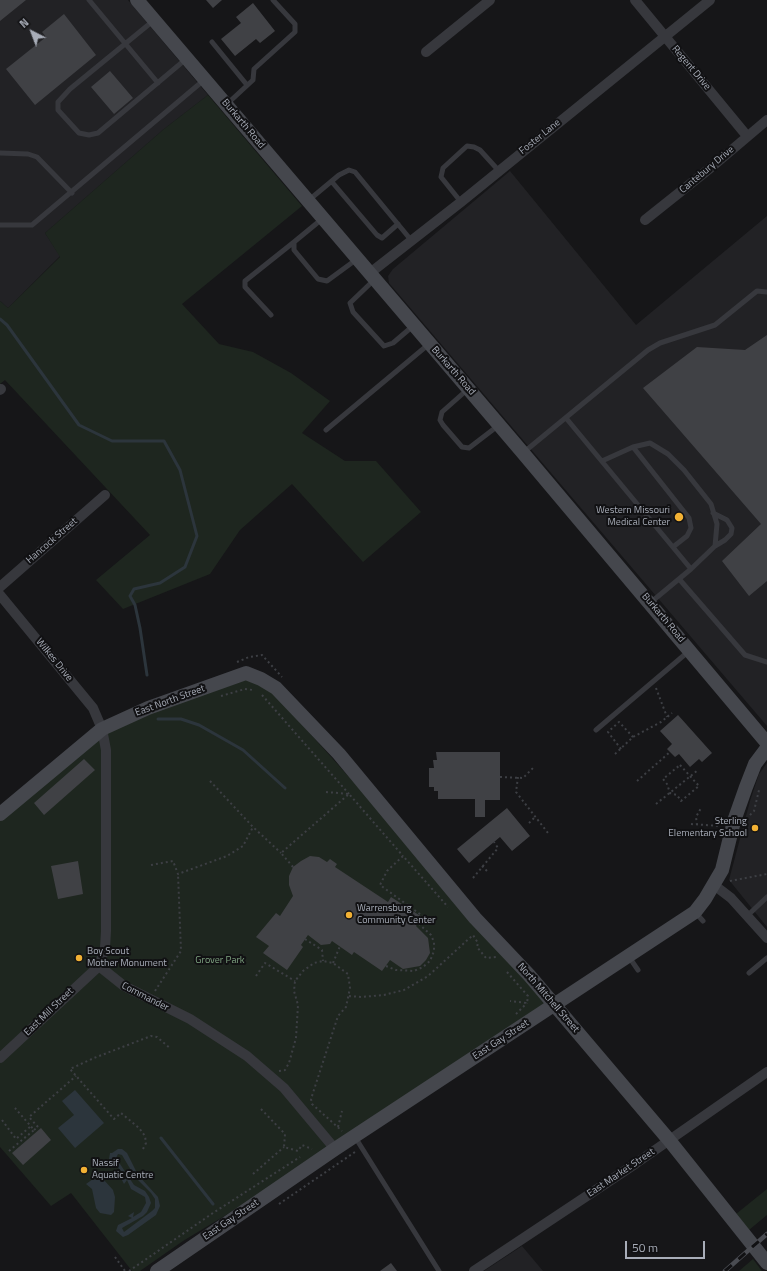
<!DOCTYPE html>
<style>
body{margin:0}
#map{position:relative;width:767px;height:1271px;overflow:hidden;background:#161618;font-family:"Titillium Web",sans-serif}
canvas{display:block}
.north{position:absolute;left:12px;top:12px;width:40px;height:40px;-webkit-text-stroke:3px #111113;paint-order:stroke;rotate:318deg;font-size:11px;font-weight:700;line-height:16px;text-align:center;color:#a8adb8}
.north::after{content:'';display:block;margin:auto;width:14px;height:18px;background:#a8adb8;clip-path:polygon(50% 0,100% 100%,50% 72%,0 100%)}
.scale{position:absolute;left:625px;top:1241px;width:80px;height:18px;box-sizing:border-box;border:2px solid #a8adb8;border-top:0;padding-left:5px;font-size:12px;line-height:14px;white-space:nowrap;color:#a8adb8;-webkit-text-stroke:3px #111113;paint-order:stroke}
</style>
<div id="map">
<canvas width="767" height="1271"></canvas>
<div class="north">N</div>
<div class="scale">50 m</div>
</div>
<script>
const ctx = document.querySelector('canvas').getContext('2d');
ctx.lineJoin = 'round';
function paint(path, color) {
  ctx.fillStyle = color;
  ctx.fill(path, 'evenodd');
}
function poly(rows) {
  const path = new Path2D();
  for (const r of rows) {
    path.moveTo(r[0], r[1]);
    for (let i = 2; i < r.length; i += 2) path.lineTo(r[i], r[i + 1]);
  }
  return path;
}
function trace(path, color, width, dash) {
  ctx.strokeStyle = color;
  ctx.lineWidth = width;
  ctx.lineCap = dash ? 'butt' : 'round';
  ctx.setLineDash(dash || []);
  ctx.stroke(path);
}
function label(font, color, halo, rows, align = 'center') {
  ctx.font = font + ' "Titillium Web",sans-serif';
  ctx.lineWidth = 4;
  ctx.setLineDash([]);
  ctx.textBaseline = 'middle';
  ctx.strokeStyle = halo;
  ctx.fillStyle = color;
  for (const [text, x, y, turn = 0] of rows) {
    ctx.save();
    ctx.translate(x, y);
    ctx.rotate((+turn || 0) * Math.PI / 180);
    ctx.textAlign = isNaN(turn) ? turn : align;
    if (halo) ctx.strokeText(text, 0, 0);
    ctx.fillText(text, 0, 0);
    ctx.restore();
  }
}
paint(poly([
 [0,0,128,0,208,95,164,129,45,233,60,256,8,308,0,301],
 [510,171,636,325,767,216,767,726,389,283,388,276,393,269],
 [767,763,767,927,729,880,750,801,759,774],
 [522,1246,543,1271,484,1271]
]), '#222225');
paint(poly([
 [208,95,302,206,182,304,219,344,253,352,291,373,330,401,302,433,345,461,376,461,421,512,363,562,292,484,240,530,210,574,123,609,96,580,150,535,5,380,0,384,0,301,8,308,60,257,45,233,164,129],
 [261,679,554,1005,335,1149,183,1241,140,1271,132,1271,71,1193,51,1206,0,1147,0,820,102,729,224,681],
 [767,1189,767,1215,749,1230,736,1214],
 [753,1259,762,1271,739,1271]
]), '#1e261f');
paint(poly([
 [75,1090,104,1123,75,1148,58,1128,74,1115,62,1101],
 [118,1149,122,1149,127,1153,138,1175,158,1197,160,1206,156,1215,128,1235,123,1237,116,1231,118,1225,132,1218,128,1216,134,1212,133,1217,141,1212,146,1203,145,1197,131,1189,127,1180,124,1184,121,1178,126,1179,124,1175,112,1160,109,1159,110,1153,112,1153],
 [118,1154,122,1155,135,1177,151,1193,155,1199,155,1208,152,1211,124,1232,122,1228,143,1216,147,1212,151,1203,149,1197,145,1191,134,1185,116,1158],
 [100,1174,104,1175,104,1180,113,1190,115,1197,114,1212,111,1215,100,1213,96,1208,92,1189,86,1184]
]), '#2c353c');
trace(poly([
 [0,319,7,325,79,425,112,441,164,441,180,470,197,536,185,567,160,583,134,589,130,596,135,605,140,628,147,675],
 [158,719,181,719,199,725,243,750,285,788],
 [161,1138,213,1204]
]), '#2c353c', 3);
paint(poly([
 [0,0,26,0,0,21],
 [206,0,222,0,213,8],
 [253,3,275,31,260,43,256,39,235,56,221,39,241,23,236,17],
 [64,14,96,55,35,105,6,69,46,37,42,32],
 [110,71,133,98,114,114,91,87],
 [767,335,767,581,749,596,722,561,761,524,643,388,697,347,745,350],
 [678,715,712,753,702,762,699,759,690,767,679,754,675,757,667,749,672,744,660,731],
 [436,752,500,752,500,800,485,800,485,817,475,817,475,799,438,799,438,791,434,791,434,787,429,787,429,768,434,768,433,760,437,760],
 [84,759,95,770,44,815,34,803],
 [507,808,530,836,512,851,500,837,469,863,457,849],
 [310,856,319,857,327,862,330,859,337,864,335,867,388,902,391,897,422,917,416,926,428,938,430,953,426,960,420,966,403,969,390,960,382,971,354,952,352,955,332,941,330,944,321,945,308,935,301,945,303,947,287,970,263,953,269,946,256,937,276,913,280,916,293,896,289,885,289,876,293,867,301,861],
 [78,861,83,894,58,899,51,866],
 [41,1128,51,1140,23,1165,12,1153],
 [391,1263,397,1271,380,1271]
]), '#404145');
trace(poly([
 [237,662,249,657,262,655,282,677],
 [656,688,667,717],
 [262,695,349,794],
 [221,696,245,689,253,690],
 [621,749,608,732,619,722,633,737],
 [615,754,633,737,661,722,672,713],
 [680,765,699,786,681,801,677,795,670,793,667,784,663,779,680,765],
 [500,777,523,778,534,767],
 [518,777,516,792,548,833],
 [210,781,253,827,281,853],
 [637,781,670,752],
 [326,792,349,794],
 [656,804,698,770],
 [750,815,754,811,759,790],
 [529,823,535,817],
 [691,824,720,826],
 [697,825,696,817,701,808],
 [151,865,173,861,178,874,227,856,243,846,253,827],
 [482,866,487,871],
 [293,867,281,853,349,794,403,856],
 [473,878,498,848,494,842],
 [730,881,767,874],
 [305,939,322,950,323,961],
 [333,963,340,946],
 [386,966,396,970,414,971,423,967,430,961,434,951,434,942,431,935,419,924,424,917,380,885,387,871,403,856,448,907],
 [507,972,528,996,527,1003,510,1001],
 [256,976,265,963,295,981],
 [155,991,181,951,178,874],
 [349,996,361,997,384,995,404,990,428,976,473,935,478,943,477,947,486,958,496,957],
 [516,1014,527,1003],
 [279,1071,285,1070,289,1063,296,1038,298,1005,294,991,295,981,303,971,314,963,323,961,333,963,348,974,350,988,346,1007,338,1016,311,1099,312,1104,342,1131],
 [261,1109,285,1134,284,1147,298,1151,302,1145,312,1149],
 [2,1120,16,1139,31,1126],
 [338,1127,342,1111],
 [34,1130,38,1127,29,1117,76,1076],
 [143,1149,146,1143,145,1136,139,1128,121,1113,114,1119,70,1069,94,1058,151,1036,157,1037,171,1049],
 [9,1151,34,1130,15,1108],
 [253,1174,284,1147],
 [279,1204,355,1152],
 [115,1257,125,1271],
 [129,1271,213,1213,300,1157]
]), '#3d3f44', 2, [2, 3]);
trace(poly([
 [89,0,158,83],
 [153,21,70,89,58,102,58,110,79,133,89,135,98,133,186,59],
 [212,42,247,85],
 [227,104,253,80,254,69,295,32,295,24,273,0],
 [0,153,28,154,37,157,72,193],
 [332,182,377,235,382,238,398,224],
 [309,200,339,175,349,170,355,172,411,240],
 [461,202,441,177,443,168,467,146,474,147,480,150,499,171],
 [322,219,294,242,294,250,318,279,327,281,357,259],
 [0,225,32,225,204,80],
 [374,280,350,303,353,312,384,346,393,343,413,326],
 [271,315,245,287,245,281,294,242],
 [468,389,442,412,440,420,443,425,462,447,469,448,499,425],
 [566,418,691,569,650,603],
 [326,430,429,344],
 [633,447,650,443,668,454,684,470,711,504,717,524,715,546,691,569],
 [524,452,648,350,660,343,715,325,757,291,767,292],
 [602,461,633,447,689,518,691,528,687,536,673,547],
 [713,513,727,520,732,528,731,534,725,540,715,546],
 [680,580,745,655,767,662],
 [596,730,689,651],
 [695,912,703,921],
 [747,916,767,897],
 [629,957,638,970],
 [749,973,767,958],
 [355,1137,439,1271]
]), '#37383d', 5);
trace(poly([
 [635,0,747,136],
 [426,52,490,0],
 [645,220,714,165,767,120],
 [370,273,461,202,710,0],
 [0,390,1,389],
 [0,587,105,495],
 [0,595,93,708,102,729,106,750,106,931,105,948,99,966,0,1058],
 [714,885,731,898,767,938],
 [99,966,124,986,190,1019,247,1056,284,1088,335,1149],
 [474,1271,635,1164,767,1072]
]), '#37383d', 10);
trace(poly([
 [137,0,523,453,767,743],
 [0,814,102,729,148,708,246,673,261,679,276,688,339,754,475,918,529,975,669,1140,767,1263],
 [157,1271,335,1149,695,912,705,899,722,870,734,821,746,787,755,764,767,748]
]), '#45474d', 14);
const rail = poly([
 [725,1271,767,1234]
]);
trace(rail, '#4a4c52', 4.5);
trace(rail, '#111113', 3, [9]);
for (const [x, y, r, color] of [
 [679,517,5,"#f2b134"],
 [755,828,4,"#f2b134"],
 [349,915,4,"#f2b134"],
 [79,958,4,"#f2b134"],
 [84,1170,4,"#f2b134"]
]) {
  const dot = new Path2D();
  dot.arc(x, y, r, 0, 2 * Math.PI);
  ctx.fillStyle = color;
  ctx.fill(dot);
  trace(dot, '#111113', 1.5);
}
label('10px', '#a8adb8', '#111113', [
 ["Regent Drive",691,68,50],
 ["Burkarth Road",243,124,50],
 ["Foster Lane",540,137,-39],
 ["Cantebury Drive",707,170,-40],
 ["Burkarth Road",453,371,49],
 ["Hancock Street",52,541,-41],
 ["Burkarth Road",663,618,50],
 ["Wilkes Drive",54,660,51],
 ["East North Street",170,701,-20],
 ["Commander",145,997,27],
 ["North Mitchell Street",548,998,49],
 ["East Mill Street",49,1012,-44],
 ["East Gay Street",501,1040,-33],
 ["East Market Street",621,1173,-34],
 ["East Gay Street",231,1220,-34]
]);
label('10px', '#a8adb8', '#111113', [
 ["Western Missouri",670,511,"right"],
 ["Medical Center",670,523,"right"],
 ["Sterling",747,822,"right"],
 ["Elementary School",747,834,"right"],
 ["Warrensburg",357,909],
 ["Community Center",357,921],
 ["Boy Scout",87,952],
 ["Mother Monument",87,964],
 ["Nassif",92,1164],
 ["Aquatic Centre",92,1176]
], 'left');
label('10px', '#7fa381', '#111113', [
 ["Grover Park",220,961]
]);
</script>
